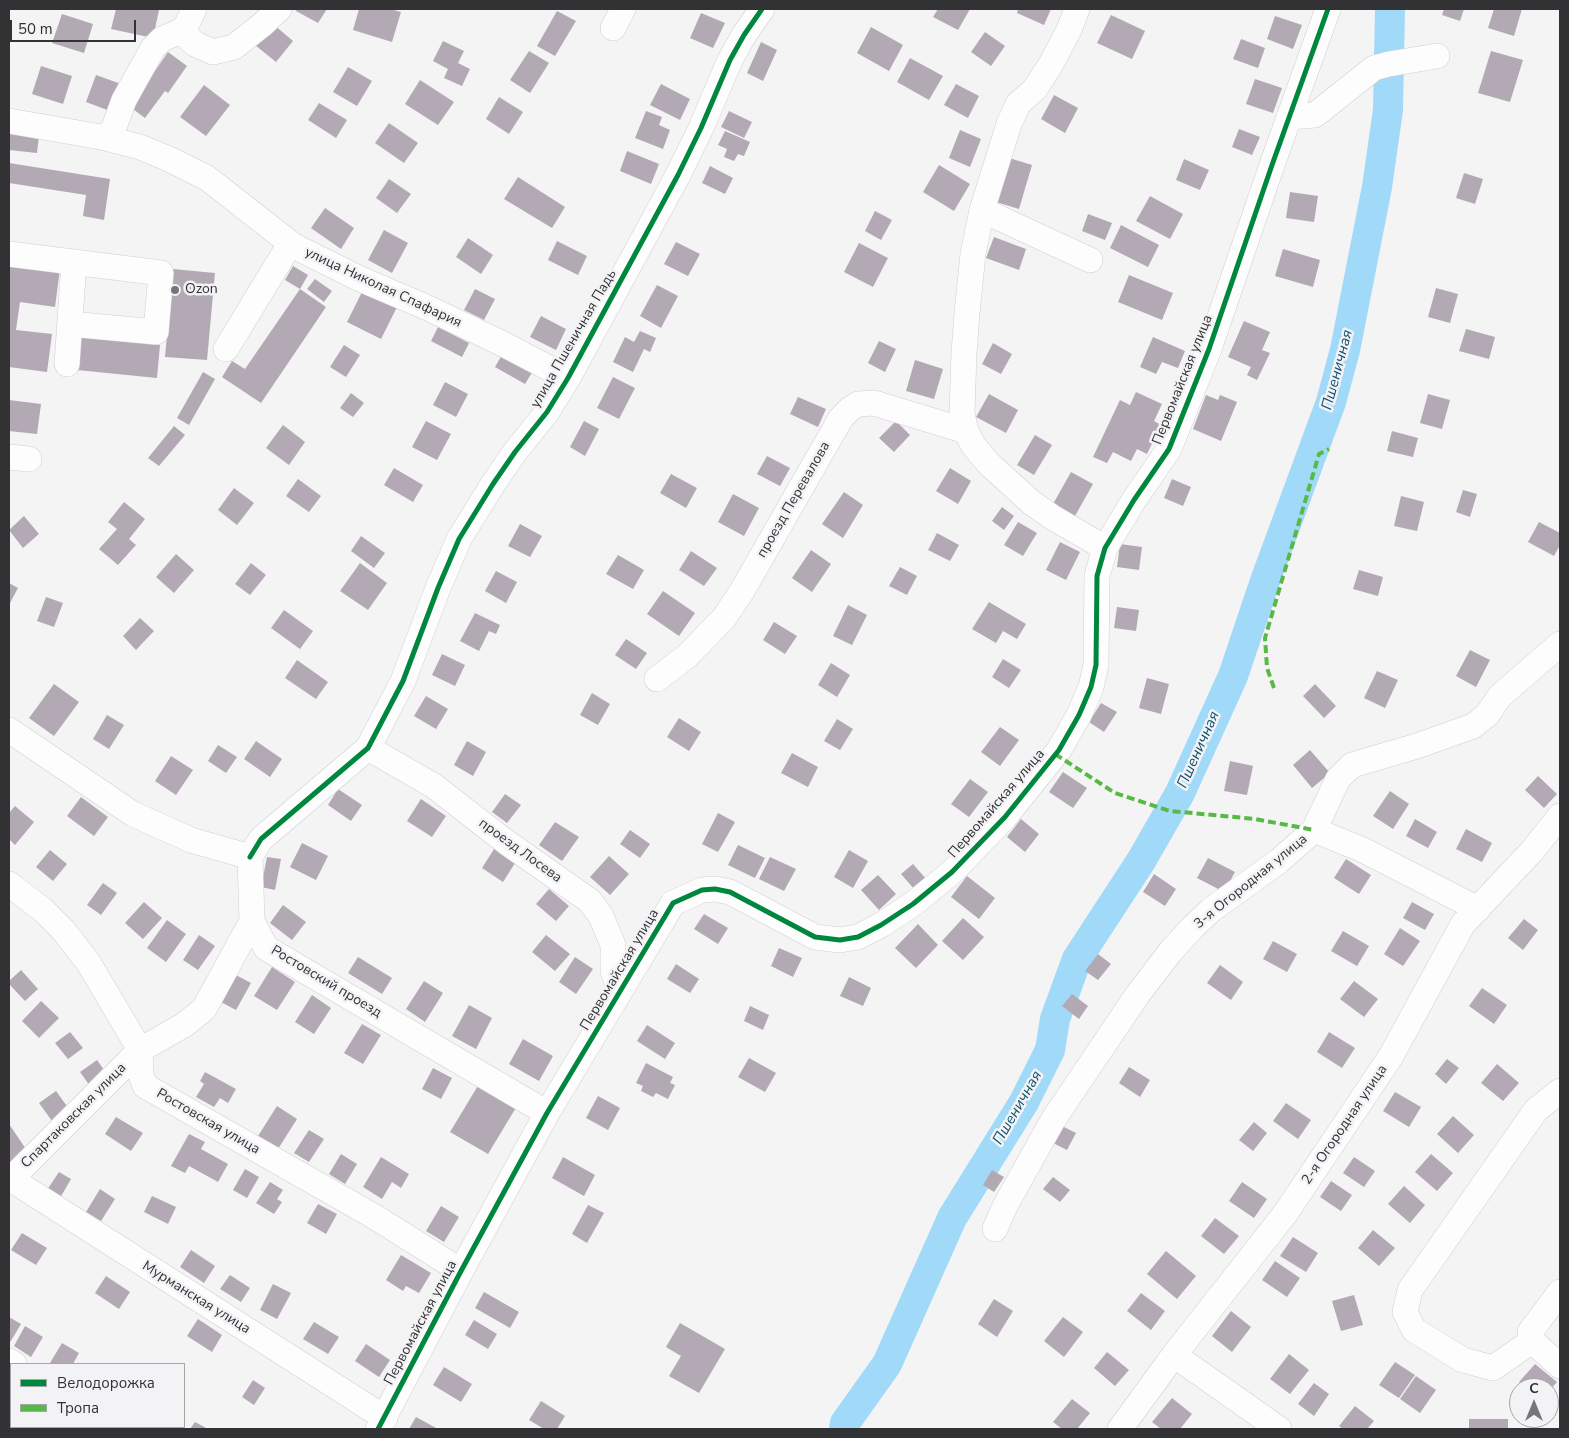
<!DOCTYPE html>
<meta charset="utf-8">
<style>
body{margin:0}
#map{position:relative;width:1569px;height:1438px;overflow:hidden;background:#f4f4f5;font-family:"Nunito Sans",sans-serif}
canvas{display:block}
.frame{position:absolute;inset:0;border:10px solid #323234;pointer-events:none}
.legend{position:absolute;left:10px;top:1363px;width:175px;height:65px;box-sizing:border-box;background:#f3f3f6;border:1px solid #a6a6a8;margin:0;padding:6px 9px;list-style:none;font-size:15px;color:#323234}
.legend li{display:flex;align-items:center;gap:10px;height:25px}
.legend b{width:25px;border:1px solid #a6a6a8}
.north{position:absolute;left:1509px;top:1378px;width:50px;height:50px;box-sizing:border-box;background:#f3f3f6;border:1px solid #a6a6a8;border-radius:50%;rotate:0deg;font-size:14px;font-weight:700;line-height:20px;text-align:center;color:#323234}
.north::after{content:'';display:block;margin:auto;width:18px;height:22px;background:#767678;clip-path:polygon(50% 0,100% 100%,50% 72%,0 100%)}
.scale{position:absolute;left:10px;top:20px;width:126px;height:22px;box-sizing:border-box;border:2px solid #323234;border-top:0;padding-left:6px;font-size:15px;line-height:18px;white-space:nowrap;color:#323234;-webkit-text-stroke:4px #f3f3f6;paint-order:stroke}
</style>
<div id="map">
<canvas width="1569" height="1438"></canvas>
<div class="frame"></div>
<ul class="legend">
<li><b style="height:6px;background:#00873e"></b>Велодорожка</li>
<li><b style="height:6px;background:#58b947"></b>Тропа</li>
</ul>
<div class="north">С</div>
<div class="scale">50 m</div>
</div>
<script>
const ctx = document.querySelector('canvas').getContext('2d');
ctx.lineJoin = 'round';
function poly(rows) {
  const path = new Path2D();
  for (const r of rows) {
    path.moveTo(r[0], r[1]);
    for (let i = 2; i < r.length; i += 2) path.lineTo(r[i], r[i + 1]);
  }
  return path;
}
function trace(path, color, width, dash) {
  ctx.strokeStyle = color;
  ctx.lineWidth = width;
  ctx.lineCap = dash ? 'butt' : 'round';
  ctx.setLineDash(dash || []);
  ctx.stroke(path);
}
function paint(path, color) {
  ctx.fillStyle = color;
  ctx.fill(path, 'evenodd');
}
function label(font, color, halo, rows, align = 'center') {
  ctx.font = font + ' "Nunito Sans",sans-serif';
  ctx.lineWidth = 5;
  ctx.setLineDash([]);
  ctx.textBaseline = 'middle';
  ctx.strokeStyle = halo;
  ctx.fillStyle = color;
  for (const [text, x, y, turn = 0] of rows) {
    ctx.save();
    ctx.translate(x, y);
    ctx.rotate((+turn || 0) * Math.PI / 180);
    ctx.textAlign = isNaN(turn) ? turn : align;
    if (halo) ctx.strokeText(text, 0, 0);
    ctx.fillText(text, 0, 0);
    ctx.restore();
  }
}
trace(poly([
 [844,1429,845,1423,887,1364,952,1218,1024,1102,1050,1050,1055,1019,1077,959,1141,861,1180,793,1233,676,1265,581,1331,402,1345,350,1377,187,1388,110,1390,9]
]), '#a1d9f9', 30);
paint(poly([
 [116,9,159,10,153,38,111,29],
 [297,9,327,9,318,23,296,11],
 [359,9,390,9,401,12,392,42,353,30],
 [938,9,970,9,958,30,933,17],
 [1018,9,1051,9,1044,25,1017,13],
 [1444,9,1464,9,1460,21,1442,15],
 [1494,9,1522,9,1514,36,1488,28],
 [557,11,576,21,555,56,537,46],
 [701,13,725,23,713,48,690,38],
 [62,14,93,24,84,53,52,43],
 [1111,15,1145,31,1132,59,1097,43],
 [1275,16,1302,25,1293,49,1267,39],
 [273,24,293,41,276,62,255,45],
 [871,27,903,45,889,71,857,53],
 [985,32,1005,46,991,66,971,52],
 [1241,39,1265,48,1258,68,1233,59],
 [443,41,464,51,458,63,470,69,462,86,444,78,448,69,433,61],
 [761,42,777,50,763,81,747,73],
 [529,51,549,63,530,93,510,80],
 [1491,51,1523,60,1510,102,1478,93],
 [168,52,187,66,168,93,165,91,145,118,130,107],
 [910,58,943,76,929,100,897,82],
 [41,66,72,76,63,104,32,94],
 [348,67,372,81,357,106,333,92],
 [96,75,121,84,110,111,86,102],
 [1255,79,1282,88,1273,113,1246,104],
 [420,80,454,102,438,125,405,104],
 [661,84,690,99,680,120,650,105],
 [956,84,979,96,968,118,944,105],
 [204,85,230,105,206,136,180,117],
 [1054,95,1078,108,1065,133,1041,119],
 [499,97,523,112,509,134,486,119],
 [319,103,347,120,336,138,308,120],
 [646,111,662,117,659,125,670,130,663,149,635,138],
 [729,111,752,122,744,138,721,127],
 [389,123,418,143,404,163,375,143],
 [1239,129,1260,137,1252,155,1232,147],
 [960,130,981,139,970,167,949,158],
 [725,131,750,142,744,156,738,154,734,161,724,157,727,149,718,145],
 [9,132,39,136,37,153,9,150],
 [627,151,659,164,651,184,620,171],
 [1009,158,1032,165,1019,209,996,202],
 [1184,159,1209,170,1200,190,1176,180],
 [9,163,110,179,104,220,83,216,86,195,9,183],
 [939,165,970,184,954,211,923,192],
 [710,166,733,178,725,194,702,183],
 [1464,173,1483,179,1475,204,1456,198],
 [518,177,565,207,552,228,504,199],
 [389,179,411,194,397,213,376,198],
 [1290,192,1318,196,1314,222,1286,218],
 [1150,196,1183,214,1170,239,1136,221],
 [325,208,354,228,341,249,311,228],
 [875,211,892,220,881,240,865,231],
 [1088,214,1112,223,1105,240,1082,231],
 [1121,225,1159,245,1148,267,1110,248],
 [384,230,408,243,392,273,368,260],
 [994,237,1026,249,1019,270,986,258],
 [468,238,493,255,481,274,456,257],
 [557,241,587,256,578,275,548,260],
 [676,242,700,254,688,276,664,264],
 [859,243,888,258,873,287,844,272],
 [1283,249,1320,260,1313,287,1275,276],
 [9,263,60,269,55,307,20,302,16,330,52,334,47,372,9,367],
 [293,266,308,275,300,289,285,280],
 [173,269,215,273,207,360,165,357],
 [1129,275,1173,293,1162,320,1118,302],
 [315,279,332,291,324,302,307,289],
 [657,285,678,296,661,328,640,316],
 [1436,288,1458,294,1450,323,1428,317],
 [300,289,326,307,261,403,222,377,232,361,245,369],
 [475,289,495,299,484,320,464,310],
 [363,290,397,307,381,339,347,322],
 [541,316,566,329,556,350,530,337],
 [1244,321,1270,332,1262,350,1270,353,1257,380,1247,375,1251,367,1228,357],
 [438,327,469,343,462,357,431,341],
 [1466,329,1495,337,1489,359,1459,351],
 [640,331,656,338,650,352,644,349,633,372,613,362,625,337,634,342],
 [80,337,160,345,157,378,77,370],
 [1153,337,1185,351,1178,368,1162,362,1156,374,1140,367],
 [879,341,896,349,885,372,868,363],
 [993,343,1012,354,1001,374,982,364],
 [344,345,360,355,346,377,330,367],
 [503,353,533,371,525,384,495,367],
 [915,360,943,369,934,399,906,391],
 [203,372,215,379,189,425,177,418],
 [613,377,635,388,619,419,597,408],
 [445,382,468,394,456,417,433,405],
 [1136,392,1162,404,1154,421,1161,425,1147,454,1137,449,1131,461,1113,452,1107,463,1093,457,1120,400,1130,405],
 [351,393,364,403,353,417,340,408],
 [989,394,1018,410,1006,433,976,417],
 [1428,394,1450,400,1442,429,1420,423],
 [1206,395,1218,400,1220,395,1237,402,1221,441,1193,429],
 [798,397,826,409,818,427,790,414],
 [9,400,41,404,37,434,9,431],
 [426,421,451,434,437,460,412,447],
 [584,421,599,429,585,456,570,447],
 [896,421,910,435,894,452,879,438],
 [283,425,305,442,289,465,266,448],
 [174,426,185,435,159,466,148,458],
 [1392,431,1418,438,1413,457,1387,451],
 [1035,435,1052,445,1034,475,1017,465],
 [767,456,790,468,780,486,757,474],
 [394,468,423,485,413,502,384,485],
 [950,468,971,481,958,504,936,491],
 [1071,472,1093,484,1075,516,1053,504],
 [671,474,697,488,686,508,660,493],
 [298,479,321,496,309,512,286,496],
 [1172,479,1191,487,1183,506,1164,498],
 [234,488,254,503,237,525,218,510],
 [1463,490,1477,494,1470,517,1456,512],
 [844,492,863,505,843,538,822,524],
 [733,494,759,508,744,536,718,522],
 [1401,496,1424,502,1417,531,1394,526],
 [124,502,145,519,129,539,136,545,118,565,99,549,117,529,108,522],
 [1002,507,1014,516,1004,530,992,521],
 [24,516,39,534,23,548,9,530],
 [1018,522,1037,533,1023,556,1004,545],
 [1539,522,1560,533,1560,545,1554,556,1528,542],
 [520,524,542,536,530,557,508,546],
 [937,533,959,545,950,561,928,550],
 [361,536,385,553,374,568,351,551],
 [1060,542,1080,552,1066,580,1046,570],
 [1120,544,1142,547,1139,570,1117,567],
 [811,550,831,564,812,592,792,578],
 [691,551,717,568,704,586,679,570],
 [176,554,194,570,174,593,156,577],
 [618,555,644,570,633,589,606,574],
 [251,563,266,575,250,595,235,584],
 [360,563,387,583,368,610,340,591],
 [900,567,917,576,907,595,889,586],
 [1359,570,1383,577,1378,596,1353,589],
 [496,571,517,582,506,603,485,591],
 [9,583,18,588,9,605],
 [663,591,695,613,679,636,647,614],
 [46,597,63,603,54,627,37,621],
 [989,602,1026,624,1017,639,1003,631,996,643,972,629],
 [848,605,867,615,852,645,833,636],
 [1117,607,1139,610,1136,631,1114,628],
 [284,610,313,631,300,649,271,628],
 [475,613,500,625,496,634,489,631,479,651,460,641],
 [140,618,154,631,136,650,123,636],
 [774,622,797,636,785,654,763,640],
 [626,639,647,653,636,669,615,655],
 [1470,650,1490,660,1476,687,1456,676],
 [442,654,465,665,455,686,432,675],
 [1003,659,1021,670,1009,688,992,677],
 [297,660,328,682,316,699,285,678],
 [831,663,850,675,837,697,818,685],
 [1377,671,1398,680,1385,708,1364,698],
 [1147,678,1169,684,1161,714,1139,708],
 [54,684,79,702,54,736,29,718],
 [1315,684,1336,706,1324,718,1303,696],
 [592,693,610,704,598,725,580,715],
 [426,696,448,709,436,729,414,716],
 [1101,703,1117,712,1104,732,1089,722],
 [107,715,124,725,109,749,93,739],
 [679,718,701,732,689,751,667,737],
 [837,719,853,729,840,750,824,741],
 [1000,727,1019,740,1000,766,981,752],
 [256,741,282,759,270,777,244,759],
 [467,741,486,752,473,776,454,765],
 [218,745,237,757,226,773,208,761],
 [1310,750,1330,773,1312,788,1293,765],
 [792,753,818,767,808,787,781,773],
 [171,756,193,770,176,795,155,781],
 [1230,761,1253,766,1247,795,1224,791],
 [1063,772,1087,788,1073,808,1049,792],
 [1538,776,1557,794,1544,808,1525,790],
 [970,779,988,792,969,817,951,804],
 [338,789,362,805,351,821,328,805],
 [1390,791,1409,804,1393,829,1373,816],
 [505,794,521,805,507,823,492,812],
 [81,797,108,817,94,836,67,816],
 [421,799,446,816,432,837,407,821],
 [15,806,34,822,15,845,9,839,9,813],
 [718,813,735,822,718,852,702,844],
 [1021,819,1039,834,1025,852,1007,837],
 [1415,819,1437,832,1428,848,1406,836],
 [555,822,579,837,562,861,539,845],
 [1466,829,1492,843,1482,862,1456,849],
 [630,830,650,844,640,858,620,844],
 [302,843,328,856,316,880,290,867],
 [738,845,765,858,755,878,728,865],
 [496,846,517,860,503,882,482,868],
 [50,850,67,864,53,881,36,867],
 [849,850,868,861,853,888,834,877],
 [609,856,629,874,610,895,590,877],
 [267,857,281,859,275,890,261,887],
 [770,857,796,869,784,891,759,879],
 [1208,858,1235,872,1224,892,1197,878],
 [1346,859,1371,875,1359,894,1334,878],
 [913,864,927,880,915,890,901,874],
 [1154,874,1176,889,1165,906,1143,892],
 [878,875,896,894,879,910,861,890],
 [967,876,995,898,979,919,951,897],
 [103,883,117,893,101,915,87,905],
 [549,889,569,906,556,921,536,904],
 [144,902,162,918,143,939,125,923],
 [1412,902,1434,914,1425,930,1403,918],
 [283,905,306,922,292,940,270,923],
 [704,914,728,928,718,944,694,929],
 [963,918,984,937,963,960,942,941],
 [1524,919,1538,930,1523,950,1508,938],
 [167,920,186,934,166,962,147,948],
 [918,924,938,945,916,968,895,948],
 [1400,928,1420,941,1403,966,1384,954],
 [1343,931,1369,946,1357,966,1331,951],
 [199,935,215,946,198,970,183,960],
 [546,935,570,954,555,971,532,952],
 [1273,941,1297,954,1287,972,1263,959],
 [779,948,802,958,793,977,771,966],
 [1098,954,1111,964,1098,980,1085,971],
 [358,957,392,978,382,994,348,973],
 [575,957,593,969,576,994,559,982],
 [676,964,699,979,690,993,667,979],
 [1220,965,1243,982,1231,1000,1207,983],
 [272,967,295,982,277,1010,254,996],
 [21,970,38,989,25,1001,9,984,9,981],
 [232,973,251,983,236,1010,217,1000],
 [849,977,871,988,863,1006,840,996],
 [424,981,443,993,425,1022,406,1009],
 [1354,981,1378,999,1364,1017,1340,999],
 [1482,988,1507,1005,1494,1024,1469,1006],
 [1072,994,1088,1006,1079,1019,1062,1006],
 [312,995,331,1008,314,1034,295,1022],
 [41,1001,59,1018,39,1038,22,1021],
 [469,1005,492,1018,476,1049,452,1036],
 [750,1006,769,1015,763,1030,744,1021],
 [362,1024,381,1035,363,1064,344,1053],
 [647,1025,675,1043,665,1059,637,1041],
 [70,1032,83,1048,68,1059,55,1043],
 [1329,1032,1355,1048,1342,1068,1317,1052],
 [523,1039,553,1056,539,1081,509,1064],
 [749,1058,776,1073,765,1092,738,1077],
 [1447,1059,1459,1068,1446,1084,1435,1074],
 [97,1060,109,1077,92,1089,80,1072],
 [646,1063,673,1077,670,1083,675,1085,668,1099,656,1093,653,1097,641,1091,643,1086,636,1083],
 [1497,1064,1519,1083,1503,1101,1481,1083],
 [1129,1067,1150,1080,1140,1097,1119,1083],
 [433,1068,452,1078,441,1099,422,1089],
 [205,1072,236,1089,228,1103,220,1098,214,1107,196,1097,204,1084,200,1081],
 [479,1084,517,1106,488,1154,450,1132],
 [56,1091,69,1109,52,1121,39,1103],
 [1395,1092,1421,1107,1409,1127,1383,1111],
 [598,1096,620,1108,608,1130,586,1118],
 [1286,1103,1311,1120,1298,1139,1273,1121],
 [277,1106,297,1119,278,1149,258,1136],
 [1453,1116,1474,1135,1458,1153,1437,1134],
 [116,1117,143,1133,131,1151,105,1134],
 [1254,1122,1267,1133,1253,1151,1239,1140],
 [9,1124,28,1152,10,1164,9,1163],
 [1062,1126,1076,1133,1067,1150,1053,1143],
 [309,1130,324,1139,309,1162,294,1153],
 [189,1134,205,1142,201,1149,228,1164,218,1182,189,1166,185,1173,171,1166],
 [341,1154,357,1164,345,1184,329,1174],
 [1431,1154,1453,1173,1437,1191,1415,1172],
 [381,1157,409,1174,401,1188,392,1182,382,1199,363,1187],
 [563,1157,595,1175,584,1196,552,1178],
 [1354,1157,1375,1171,1364,1187,1343,1173],
 [245,1169,259,1177,247,1198,233,1190],
 [992,1170,1004,1177,994,1192,983,1185],
 [59,1172,71,1179,60,1198,47,1190],
 [1053,1177,1070,1190,1060,1202,1043,1189],
 [1331,1181,1352,1195,1341,1211,1320,1197],
 [270,1182,283,1190,277,1199,282,1202,274,1214,256,1203],
 [1242,1182,1267,1199,1254,1218,1229,1201],
 [1404,1186,1425,1205,1410,1223,1388,1204],
 [100,1189,115,1199,101,1221,86,1212],
 [152,1196,176,1207,168,1224,144,1212],
 [318,1204,337,1214,326,1234,307,1223],
 [588,1205,604,1213,587,1243,572,1234],
 [441,1206,459,1217,444,1242,426,1231],
 [1215,1218,1239,1236,1224,1254,1201,1236],
 [1373,1230,1395,1248,1379,1266,1358,1248],
 [22,1233,47,1248,36,1265,11,1250],
 [1293,1237,1318,1253,1306,1272,1280,1256],
 [191,1250,215,1266,204,1283,180,1267],
 [1166,1251,1196,1276,1177,1299,1147,1274],
 [401,1255,431,1273,419,1293,406,1286,403,1291,386,1280],
 [1275,1261,1300,1278,1287,1297,1262,1280],
 [230,1275,250,1288,241,1302,220,1289],
 [106,1276,130,1292,119,1309,95,1293],
 [273,1284,291,1293,277,1319,260,1310],
 [484,1292,519,1312,510,1328,475,1308],
 [1141,1293,1165,1311,1151,1330,1127,1311],
 [1354,1295,1363,1325,1341,1331,1332,1301],
 [994,1299,1013,1311,997,1337,978,1324],
 [1231,1311,1251,1327,1232,1352,1212,1336],
 [9,1317,21,1324,9,1344],
 [1063,1317,1083,1332,1064,1357,1044,1341],
 [198,1319,222,1335,212,1352,187,1336],
 [474,1320,497,1334,488,1349,465,1335],
 [314,1322,339,1337,328,1354,303,1339],
 [680,1323,725,1349,699,1393,669,1376,681,1356,666,1347],
 [25,1326,43,1337,31,1357,14,1346],
 [62,1343,79,1353,73,1364,50,1363],
 [366,1344,390,1360,379,1377,355,1361],
 [1107,1352,1129,1370,1115,1386,1094,1368],
 [1289,1354,1309,1370,1290,1394,1270,1379],
 [1395,1362,1415,1375,1399,1398,1379,1385],
 [1535,1364,1557,1382,1549,1391,1549,1388,1527,1388,1519,1382],
 [444,1367,472,1384,461,1402,433,1385],
 [1416,1376,1436,1390,1420,1413,1400,1399],
 [253,1380,265,1388,254,1405,242,1397],
 [1314,1383,1329,1394,1314,1416,1298,1404],
 [1172,1398,1192,1414,1180,1429,1161,1429,1152,1422],
 [1072,1399,1090,1413,1077,1429,1062,1429,1053,1422],
 [541,1401,565,1416,557,1429,544,1429,529,1420],
 [1355,1406,1374,1421,1367,1429,1343,1429,1339,1426],
 [416,1417,438,1429,409,1429],
 [1469,1419,1508,1419,1508,1429,1469,1429],
 [195,1422,208,1429,190,1429]
]), '#b3a9b4');
const minor = poly([
 [1077,9,1069,30,1051,64,1035,89,1018,104,1009,124,982,210,973,254,967,313,964,353,962,414,966,431,973,445,989,464,1032,503,1052,517,1105,548],
 [613,28,623,9],
 [181,31,195,44,213,52,234,47,263,24,279,9],
 [1289,117,1315,115,1374,68,1389,64,1437,56],
 [9,121,101,137,140,147,169,159,207,178,294,246,358,278,428,308,505,345,568,378],
 [101,137,112,133,124,100,153,48,162,39,181,31,186,26,194,9],
 [982,210,1090,260],
 [9,254,161,273,156,332,70,324],
 [226,349,290,244],
 [67,364,74,262],
 [9,457,29,459],
 [657,679,687,656,724,618,742,591,841,418,850,409,858,404,874,403,966,431],
 [9,730,133,814,191,840,250,857,252,921,266,948,547,1113],
 [368,748,434,786,506,842,590,901,601,916,613,945,613,971,620,991],
 [1314,830,1363,850,1478,909],
 [250,857,261,839,368,748,403,681,438,588,459,539,493,484,515,452,547,412,568,378,678,175,701,128,730,60,744,35,762,9],
 [9,884,43,910,63,930,88,962,140,1050,141,1075,145,1086,375,1217,461,1271],
 [9,1178,385,1418],
 [9,1181,140,1050,184,1025,204,1009,252,921],
 [995,1229,1005,1206,1053,1120,1138,994,1171,951,1192,928,1211,910,1279,861,1314,830,1338,779,1352,765,1417,746,1473,726,1487,715,1500,696,1560,644],
 [1560,1292,1530,1332,1532,1341,1560,1366],
 [1532,1341,1493,1368,1463,1360,1414,1330,1405,1312,1410,1290,1536,1110,1560,1091],
 [1174,1355,1279,1429],
 [9,1361,14,1364],
 [121,1427,125,1429],
 [378,1429,461,1271,547,1113,673,903,702,890,715,889,730,892,815,937,840,940,858,937,881,925,913,904,952,872,1005,817,1059,750,1079,715,1091,687,1096,665,1097,576,1105,548,1134,500,1169,449,1209,349,1272,165,1328,9],
 [1120,1429,1174,1355,1285,1214,1391,1056,1463,924,1532,851,1560,816]
]);
trace(minor, '#cfcfd0', 26);
trace(minor, '#fdfdfe', 25);
trace(poly([
 [1274,688,1267,668,1265,638,1319,454,1329,449],
 [1055,754,1115,793,1170,811,1255,819,1314,830]
]), '#58b947', 4, [8, 4]);
trace(poly([
 [250,857,261,839,368,748,403,681,438,588,459,539,493,484,515,452,547,412,568,378,678,175,701,128,730,60,744,35,762,9],
 [378,1429,461,1271,547,1113,673,903,702,890,715,889,730,892,815,937,840,940,858,937,881,925,913,904,952,872,1005,817,1059,750,1079,715,1091,687,1096,665,1097,576,1105,548,1134,500,1169,449,1209,349,1272,165,1328,9]
]), '#00873e', 5);
for (const [x, y, r, color] of [
 [175,290,5,"#767678"]
]) {
  const dot = new Path2D();
  dot.arc(x, y, r, 0, 2 * Math.PI);
  ctx.fillStyle = color;
  ctx.fill(dot);
  trace(dot, '#f3f3f6', 2);
}
label('14px', '#323234', '#f3f3f6', [
 ["улица Николая Спафария",383,288,25],
 ["улица Пшеничная Падь",574,339,-60],
 ["Первомайская улица",1183,380,-68],
 ["проезд Перевалова",794,500,-60],
 ["Первомайская улица",997,804,-49],
 ["проезд Лосева",520,851,36],
 ["3-я Огородная улица",1251,882,-39],
 ["Первомайская улица",620,970,-59],
 ["Ростовский проезд",326,982,31],
 ["Спартаковская улица",74,1116,-45],
 ["Ростовская улица",208,1122,30],
 ["2-я Огородная улица",1345,1125,-56],
 ["Мурманская улица",196,1298,32],
 ["Первомайская улица",421,1323,-62]
]);
label('14px', '#323234', '#f3f3f6', [
 ["Ozon",185,290]
], 'left');
label('italic 15px', '#0e506e', '#f3f3f6', [
 ["Пшеничная",1338,370,-75],
 ["Пшеничная",1199,750,-66],
 ["Пшеничная",1018,1108,-60]
]);
</script>
